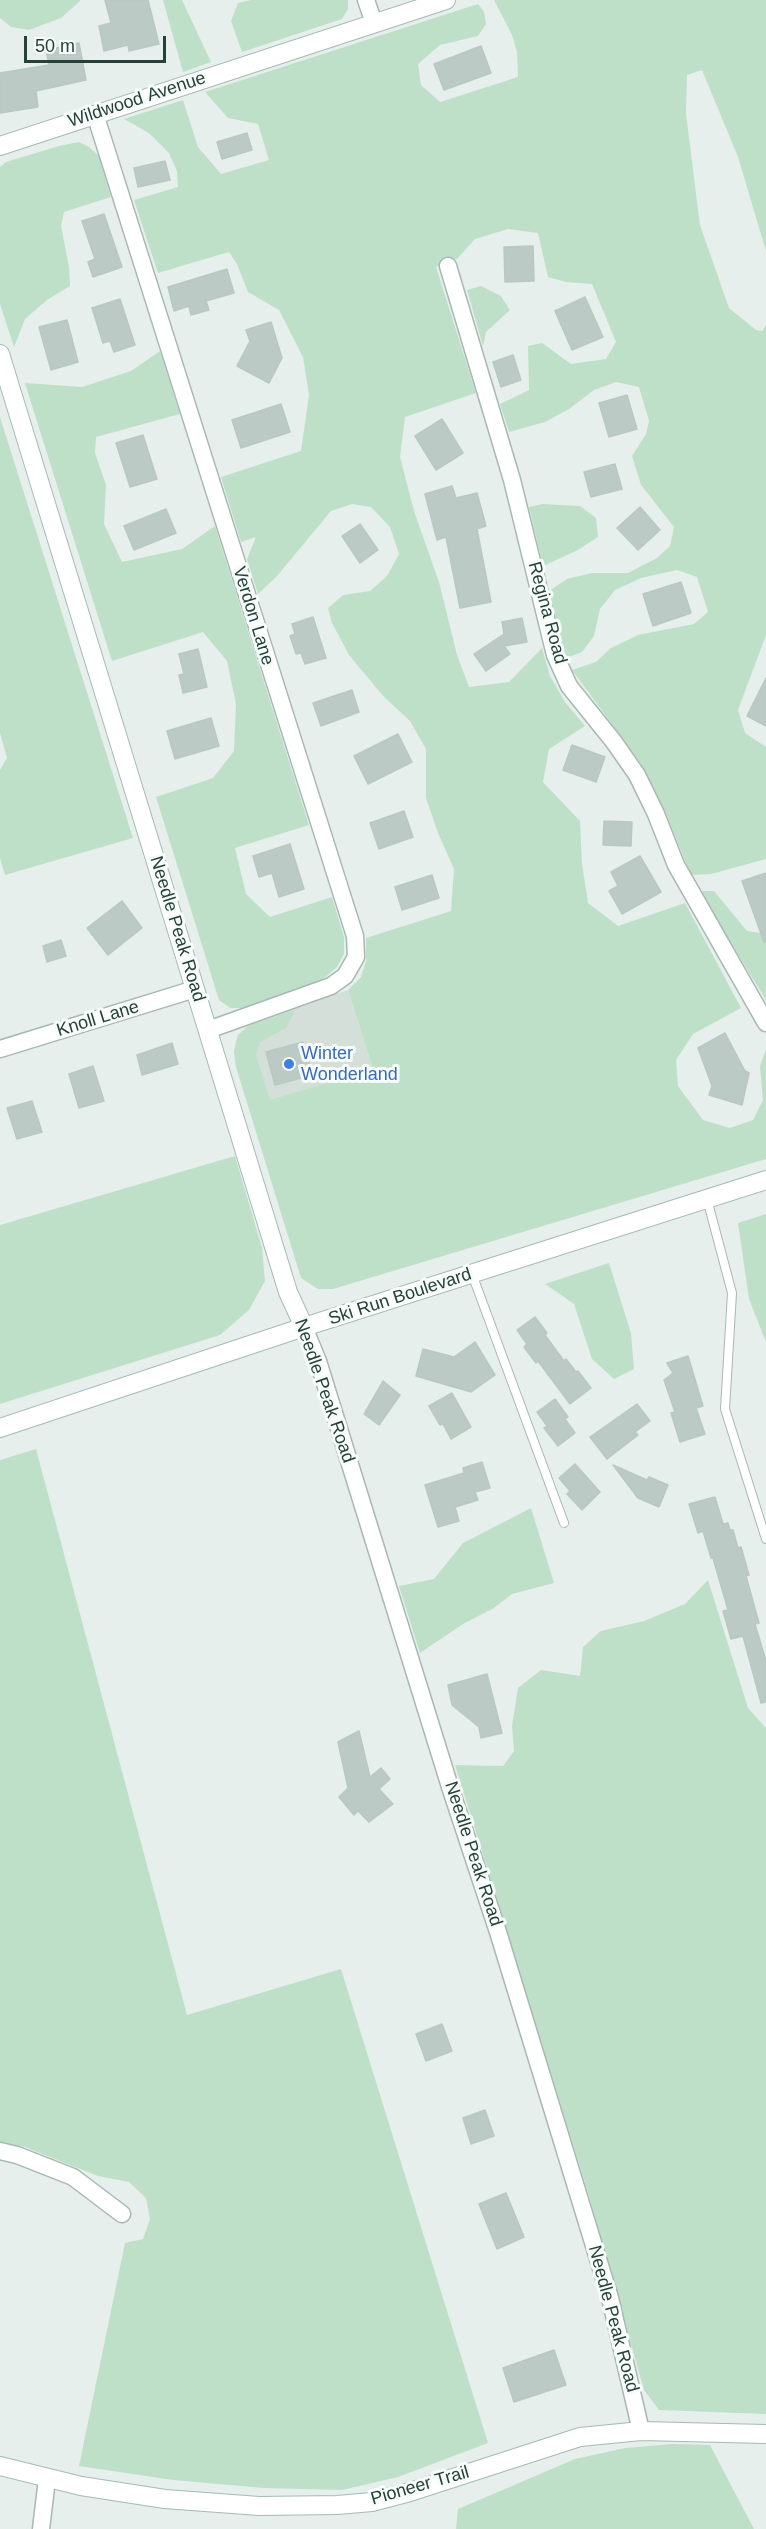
<!DOCTYPE html>
<style>
body{margin:0}
#map{position:relative;width:766px;height:2529px;overflow:hidden;background:#e6efeb;font-family:Arial,sans-serif}
canvas{display:block}
.scale{position:absolute;left:24px;top:36px;width:142px;height:27px;box-sizing:border-box;border:3px solid #24423a;border-top:0;padding-left:8px;font-size:18px;line-height:21px;white-space:nowrap;color:#24423a;-webkit-text-stroke:4px #f7fbf9;paint-order:stroke}
</style>
<div id="map">
<canvas width="766" height="2529"></canvas>
<div class="scale">50 m</div>
</div>
<script>
const ctx = document.querySelector('canvas').getContext('2d');
ctx.lineJoin = 'round';
function paint(path, color) {
  ctx.fillStyle = color;
  ctx.fill(path, 'evenodd');
}
function poly(rows) {
  const path = new Path2D();
  for (const r of rows) {
    path.moveTo(r[0], r[1]);
    for (let i = 2; i < r.length; i += 2) path.lineTo(r[i], r[i + 1]);
  }
  return path;
}
function trace(path, color, width, dash) {
  ctx.strokeStyle = color;
  ctx.lineWidth = width;
  ctx.lineCap = dash ? 'butt' : 'round';
  ctx.setLineDash(dash || []);
  ctx.stroke(path);
}
function label(font, color, halo, rows, align = 'center') {
  ctx.font = font + ' Arial,sans-serif';
  ctx.lineWidth = 6;
  ctx.setLineDash([]);
  ctx.textBaseline = 'middle';
  ctx.strokeStyle = halo;
  ctx.fillStyle = color;
  for (const [text, x, y, turn = 0] of rows) {
    ctx.save();
    ctx.translate(x, y);
    ctx.rotate((+turn || 0) * Math.PI / 180);
    ctx.textAlign = isNaN(turn) ? turn : align;
    if (halo) ctx.strokeText(text, 0, 0);
    ctx.fillText(text, 0, 0);
    ctx.restore();
  }
}
paint(poly([
 [348,990,373,1069,249,1107,236,1067,234,1051,238,1035,248,1026]
]), '#d4dfda');
paint(poly([
 [0,0,81,0,61,18,29,30,11,27,0,18],
 [163,0,182,0,211,62,183,72],
 [251,0,348,0,348,9,342,19,242,52,231,21,238,3],
 [494,0,766,0,766,251,738,157,702,70,687,75,686,114,700,225,729,308,756,330,762,331,766,325,766,635,738,710,745,733,766,747,766,859,711,874,691,875,664,809,640,762,572,670,596,662,611,648,638,635,694,624,708,612,697,577,677,570,641,578,615,590,600,609,594,636,582,652,566,658,549,591,567,579,592,573,628,573,657,558,670,546,674,527,641,485,632,456,646,434,649,421,639,387,616,382,594,390,569,409,545,422,509,432,500,404,529,390,528,346,542,343,571,364,606,359,616,342,592,284,566,282,548,277,538,233,508,229,475,239,458,258,436,267,476,393,405,417,400,457,414,511,439,582,457,655,469,687,509,682,542,648,550,676,565,702,585,726,549,749,543,782,580,821,582,864,588,903,618,926,685,903,741,1008,693,1034,676,1060,678,1086,703,1120,730,1128,753,1120,763,1100,760,1066,766,1049,766,1159,333,1289,318,1289,301,1278,236,1067,234,1051,238,1035,248,1026,295,1010,286,1028,260,1042,256,1055,270,1100,373,1069,348,990,361,977,366,961,366,938,451,911,454,869,438,833,426,798,426,749,410,721,384,697,349,655,332,623,328,608,343,595,370,591,387,576,399,554,390,527,371,507,352,504,331,511,277,576,258,594,247,559,256,537,241,542,221,477,301,451,309,395,303,357,279,310,248,292,237,264,229,252,158,273,134,200,178,187,177,171,169,153,149,133,124,119,183,100,198,147,221,174,269,160,258,124,228,118,205,92,478,4,484,12,486,24,478,36,440,45,418,64,421,85,440,102,518,77,517,52,512,35],
 [79,142,89,147,99,156,111,197,64,212,61,226,69,267,70,286,47,300,25,319,14,347,0,304,0,167,6,162,59,146],
 [481,286,501,296,510,310,486,332,483,346,467,290],
 [160,351,180,414,96,437,95,453,106,485,104,524,122,562,182,549,215,526,309,825,235,848,246,894,270,917,332,897,344,937,344,954,337,967,322,980,244,1008,230,1008,219,1000,156,797,213,778,234,751,236,704,227,661,203,632,112,661,25,383,82,387,131,371],
 [0,417,133,838,5,875,0,858,0,770,7,758,0,733],
 [543,504,580,506,596,518,598,537,576,551,543,566,529,507],
 [699,891,714,891,747,931,766,934,766,1000],
 [235,1156,262,1248,265,1281,249,1310,220,1335,0,1404,0,1225],
 [766,1214,766,1342,749,1299,738,1223],
 [609,1263,631,1333,634,1369,614,1379,592,1359,574,1304,545,1284],
 [36,1449,187,2015,341,1969,488,2443,398,2477,342,2490,264,2488,173,2480,79,2466,125,2243,143,2239,150,2219,146,2198,129,2182,98,2176,25,2147,0,2142,0,1460],
 [531,1508,554,1583,512,1594,494,1608,463,1624,420,1653,399,1586,434,1579,463,1543],
 [708,1580,748,1708,766,1728,766,2414,659,2410,644,2390,590,2199,455,1765,503,1766,514,1751,512,1726,518,1688,541,1670,580,1676,583,1647,601,1631,644,1621,685,1604],
 [672,2444,710,2445,754,2529,456,2529,458,2509,575,2459,625,2448]
]), '#bfe0c8');
const building = poly([
 [105,0,148,0,159,44,129,51,128,45,104,51,99,26,111,23,105,0],
 [79,43,86,80,36,91,38,107,0,113,0,73,49,65,46,50,79,43],
 [481,46,491,73,444,90,434,64,481,46],
 [247,133,252,150,222,159,217,142,247,133],
 [165,161,170,180,138,187,134,168,165,161],
 [104,214,122,267,93,277,88,262,95,259,82,221,104,214],
 [533,246,534,281,505,282,504,247,533,246],
 [227,269,234,293,206,301,209,310,191,315,189,306,174,311,168,287,227,269],
 [585,297,603,337,572,350,555,311,585,297],
 [120,299,135,345,114,352,110,341,103,343,92,308,120,299],
 [67,320,78,362,51,370,39,327,67,320],
 [271,322,282,358,269,383,237,366,250,341,246,330,271,322],
 [513,355,521,380,501,387,493,362,513,355],
 [627,395,637,429,609,437,599,403,627,395],
 [281,404,290,432,241,448,232,420,281,404],
 [442,419,463,453,436,470,415,436,442,419],
 [143,435,157,479,130,487,116,443,143,435],
 [615,464,622,489,591,497,584,472,615,464],
 [452,486,456,498,477,493,486,526,477,529,491,602,460,608,446,537,437,540,425,494,452,486],
 [640,507,660,530,638,550,617,528,640,507],
 [166,509,176,533,134,550,124,526,166,509],
 [360,524,378,550,360,563,342,536,360,524],
 [681,582,691,613,653,626,643,594,681,582],
 [313,617,326,658,305,664,301,653,296,654,290,636,295,634,292,624,313,617],
 [522,618,527,642,504,646,510,654,486,671,474,654,504,634,502,622,522,618],
 [198,649,207,687,183,693,179,675,184,674,179,654,198,649],
 [766,678,766,726,747,716,766,678],
 [352,690,359,712,321,726,313,703,352,690],
 [211,718,219,746,175,759,167,731,211,718],
 [398,734,412,762,368,784,354,756,398,734],
 [572,745,605,757,596,782,563,770,572,745],
 [404,811,413,837,379,849,370,823,404,811],
 [604,821,632,822,631,846,603,845,604,821],
 [290,844,304,889,279,897,272,873,259,877,253,856,290,844],
 [640,856,661,892,622,914,609,891,618,886,611,872,640,856],
 [766,873,766,942,764,942,742,881,766,873],
 [432,875,439,898,402,910,395,887,432,875],
 [122,901,142,928,108,955,87,928,122,901],
 [61,940,66,956,47,962,43,946,61,940],
 [725,1033,745,1071,749,1073,742,1105,709,1095,712,1086,698,1048,725,1033],
 [303,1042,312,1075,275,1085,266,1052,303,1042],
 [172,1043,178,1064,142,1075,137,1055,172,1043],
 [93,1066,104,1101,79,1108,69,1074,93,1066],
 [32,1101,42,1132,17,1139,7,1108,32,1101],
 [535,1317,547,1333,545,1335,564,1361,566,1359,576,1372,578,1371,591,1388,570,1404,538,1361,536,1363,524,1347,527,1344,517,1330,535,1317],
 [475,1342,495,1375,471,1392,416,1376,423,1349,454,1357,475,1342],
 [688,1356,703,1406,696,1408,705,1434,680,1442,671,1413,675,1412,664,1380,673,1373,667,1363,688,1356],
 [383,1381,400,1395,379,1425,364,1414,383,1381],
 [452,1393,471,1427,451,1439,443,1424,440,1425,429,1406,452,1393],
 [555,1399,568,1417,565,1419,575,1433,558,1446,544,1428,547,1426,537,1412,555,1399],
 [637,1404,650,1421,635,1432,638,1435,607,1459,590,1437,637,1404],
 [482,1462,490,1488,475,1492,478,1500,455,1507,459,1521,438,1527,425,1485,464,1473,463,1468,482,1462],
 [575,1464,600,1492,582,1510,567,1494,570,1491,559,1478,575,1464],
 [613,1465,647,1480,649,1477,668,1485,659,1507,638,1498,613,1465],
 [715,1497,723,1524,728,1523,730,1530,733,1530,738,1548,741,1547,749,1575,746,1576,759,1623,755,1624,766,1661,766,1702,761,1703,743,1636,731,1639,723,1611,728,1610,713,1558,711,1558,703,1531,698,1533,689,1504,715,1497],
 [487,1674,502,1733,481,1738,479,1727,452,1705,448,1685,487,1674],
 [359,1731,370,1777,381,1768,390,1779,379,1789,393,1804,369,1822,358,1811,354,1815,339,1797,348,1788,338,1742,359,1731],
 [442,2024,452,2051,426,2061,416,2034,442,2024],
 [485,2110,494,2136,471,2144,463,2118,485,2110],
 [506,2193,524,2237,497,2249,479,2204,506,2193],
 [554,2350,566,2385,514,2402,503,2368,554,2350]
]);
paint(building, '#bbcac4');
trace(building, '#b8c9c2', 1.5);
const lane = poly([
 [707,1199,732,1293,725,1409,766,1539],
 [472,1274,564,1523]
]);
const street = poly([
 [366,0,374,23],
 [95,114,355,936,356,957,345,976,331,986,208,1030],
 [448,266,512,480,555,655,569,686,614,742,637,775,656,814,676,865,766,1023],
 [0,1049,195,989],
 [304,1327,318,1361,450,1787,498,1932,610,2298,641,2431],
 [0,2151,17,2155,73,2177,122,2214],
 [41,2529,47,2479]
]);
const secondary = poly([
 [0,146,446,0],
 [0,354,288,1292,304,1327],
 [0,1428,304,1327,766,1180],
 [0,2466,81,2486,165,2499,259,2506,337,2505,372,2502,410,2492,580,2437,641,2431,766,2434]
]);
trace(lane, '#a8b8b2', 10);
trace(street, '#a8b8b2', 19);
trace(secondary, '#a4bbb3', 20);
trace(lane, '#fff', 8);
trace(street, '#fff', 16);
trace(secondary, '#fff', 18);
for (const [x, y, r, color] of [
 [289,1064,6,"#3f7fe0"]
]) {
  const dot = new Path2D();
  dot.arc(x, y, r, 0, 2 * Math.PI);
  ctx.fillStyle = color;
  ctx.fill(dot);
  trace(dot, '#f7fbf9', 2);
}
label('18px', '#24423a', '#f7fbf9', [
 ["Wildwood Avenue",137,100,-18],
 ["Regina Road",547,613,75],
 ["Verdon Lane",253,616,73],
 ["Needle Peak Road",177,929,73],
 ["Knoll Lane",98,1019,-17],
 ["Ski Run Boulevard",400,1297,-18],
 ["Needle Peak Road",324,1391,71],
 ["Needle Peak Road",473,1854,72],
 ["Needle Peak Road",613,2319,75],
 ["Pioneer Trail",420,2486,-16]
]);
label('18px', '#366cbe', '#f7fbf9', [
 ["Winter",301,1054],
 ["Wonderland",301,1075]
], 'left');
</script>
